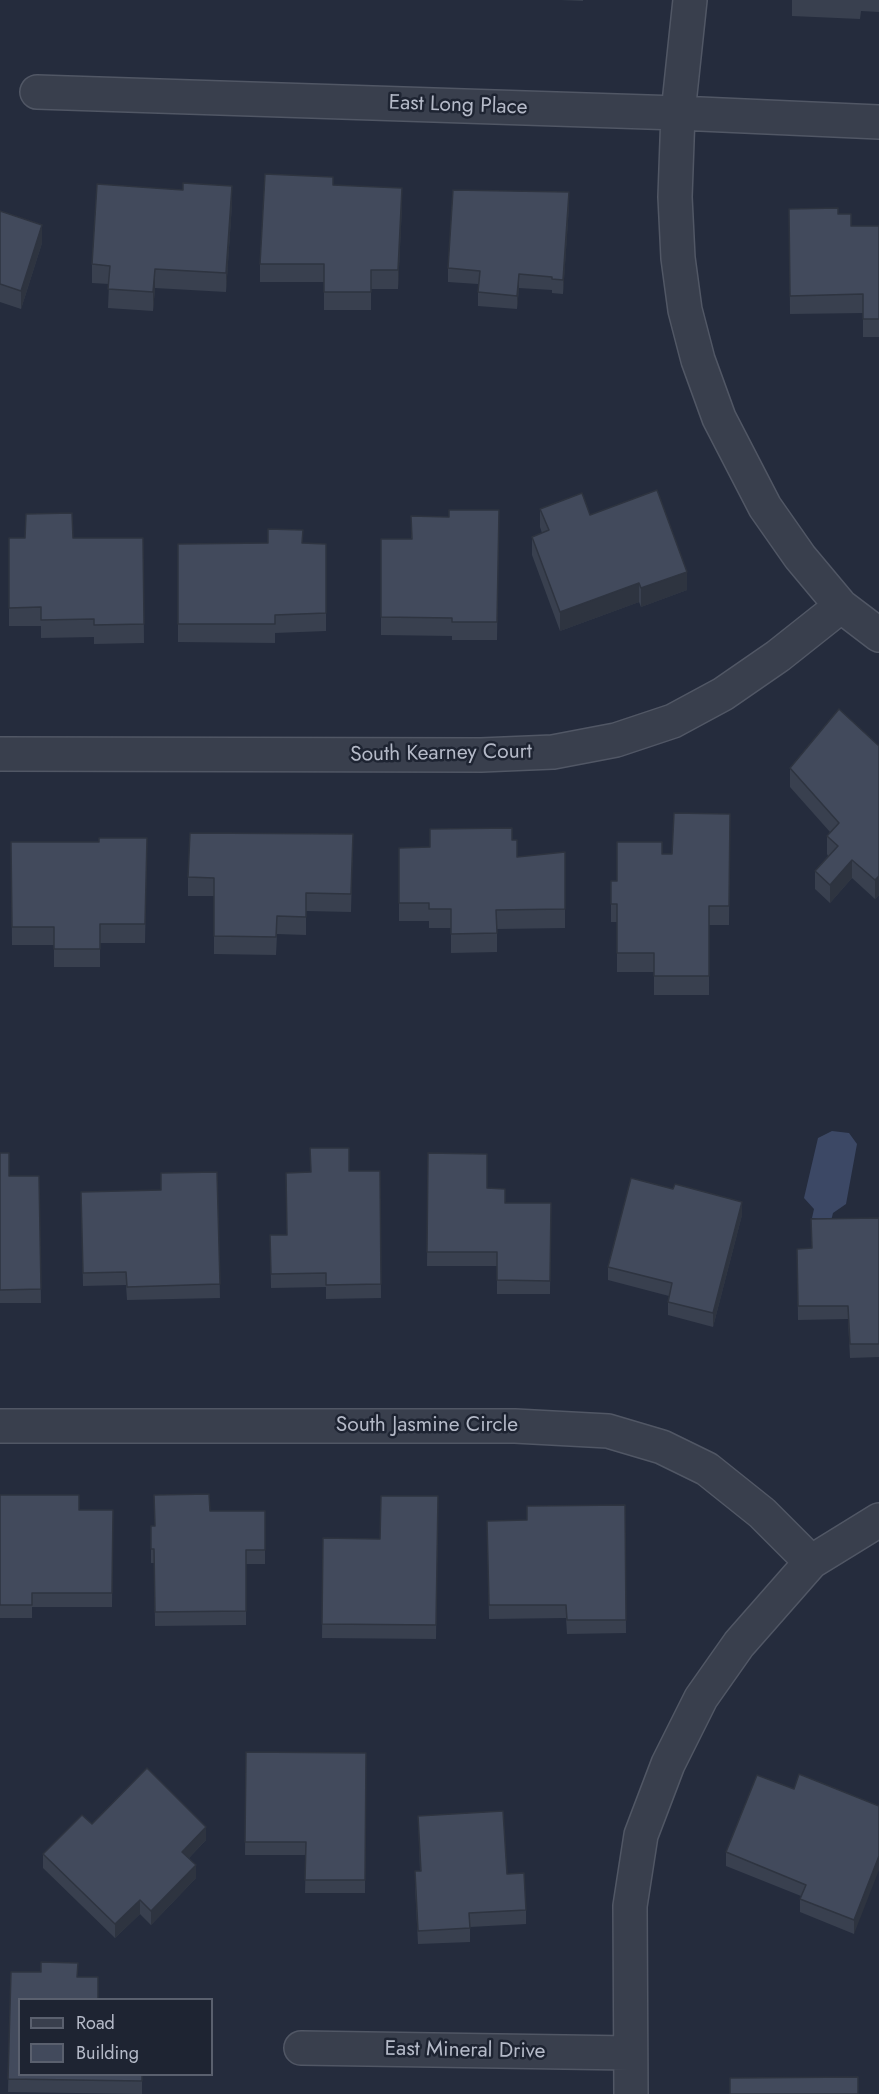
<!DOCTYPE html>
<style>
body{margin:0}
#map{position:relative;width:879px;height:2094px;overflow:hidden;background:#252c3d;font-family:Jost,sans-serif}
canvas{display:block}
.legend{position:absolute;left:18px;top:1998px;width:195px;height:78px;box-sizing:border-box;background:#1e2432;border:2px solid #5a606e;margin:0;padding:8px 10px;list-style:none;font-size:18px;color:#b5bac8}
.legend li{display:flex;align-items:center;gap:12px;height:30px}
.legend b{width:30px;border:2px solid #5a606e}
</style>
<div id="map">
<canvas width="879" height="2094"></canvas>
<ul class="legend">
<li><b style="height:8px;background:#393f4d"></b>Road</li>
<li><b style="height:16px;background:#424a5c"></b>Building</li>
</ul>
</div>
<script>
const ctx = document.querySelector('canvas').getContext('2d');
ctx.lineJoin = 'round';
function paint(path, color) {
  ctx.fillStyle = color;
  ctx.fill(path, 'evenodd');
}
function poly(rows) {
  const path = new Path2D();
  for (const r of rows) {
    path.moveTo(r[0], r[1]);
    for (let i = 2; i < r.length; i += 2) path.lineTo(r[i], r[i + 1]);
  }
  return path;
}
function trace(path, color, width, dash) {
  ctx.strokeStyle = color;
  ctx.lineWidth = width;
  ctx.lineCap = dash ? 'butt' : 'round';
  ctx.setLineDash(dash || []);
  ctx.stroke(path);
}
function label(font, color, halo, rows, align = 'center') {
  ctx.font = font + ' Jost,sans-serif';
  ctx.lineWidth = 5;
  ctx.setLineDash([]);
  ctx.textBaseline = 'middle';
  ctx.strokeStyle = halo;
  ctx.fillStyle = color;
  for (const [text, x, y, turn = 0] of rows) {
    ctx.save();
    ctx.translate(x, y);
    ctx.rotate((+turn || 0) * Math.PI / 180);
    ctx.textAlign = isNaN(turn) ? turn : align;
    if (halo) ctx.strokeText(text, 0, 0);
    ctx.fillText(text, 0, 0);
    ctx.restore();
  }
}
paint(poly([
 [832,1131,849,1133,857,1144,846,1204,833,1213,831,1221,812,1218,814,1209,804,1198,818,1138]
]), '#3c4865');
const street = poly([
 [690,0,678,113,675,197,678,258,685,310,698,360,719,418,765,507,800,557,841,606,879,635],
 [37,92,678,113,879,122],
 [0,754,481,755,553,752,616,740,673,721,723,694,778,656,841,606],
 [0,1426,515,1426,608,1431,662,1447,707,1469,762,1513,811,1562],
 [301,2048,630,2053],
 [631,2094,630,1906,641,1835,668,1764,701,1698,739,1644,811,1562,879,1520]
]);
trace(street, '#515765', 36);
trace(street, '#393f4d', 33);
paint(poly([
 [561,0,583,0,583,1],
 [792,0,879,0,879,12,861,11,860,19,792,16],
 [333,185,402,206,398,289,371,289,371,310,324,310,324,282,260,282,260,264],
 [232,204,226,292,155,288,153,311,108,308,109,284,92,283,92,264],
 [569,206,563,294,552,293,552,290,519,288,517,309,478,306,478,284,448,282,448,268],
 [789,209,838,214,851,226,879,226,879,337,863,337,863,313,790,314],
 [0,211,42,243,21,309,0,302],
 [540,509,590,515,687,590,641,607,639,602,560,631,532,555,532,537,542,533,540,527],
 [499,510,497,640,452,640,452,636,381,635,381,539,411,539,411,516,449,517],
 [9,538,143,538,144,643,94,644,94,637,41,638,41,626,9,626],
 [303,543,326,544,326,631,275,633,275,643,178,642,178,544],
 [879,746,879,895,875,899,852,878,830,903,815,889,815,871,828,856,827,854,827,836,830,832,790,787,790,768],
 [730,814,729,925,709,925,709,995,654,995,654,972,617,972,617,922,611,922,611,881,617,881,662,854,672,854],
 [353,834,351,912,306,911,306,935,277,934,276,955,214,954,214,896,188,896,188,877],
 [147,838,145,943,100,943,100,967,54,967,54,945,12,945,11,842,99,842],
 [512,840,517,857,565,852,565,928,497,929,497,952,451,953,451,928,429,928,429,921,399,921,399,848,430,847],
 [0,1153,9,1176,39,1176,41,1303,0,1303],
 [428,1153,487,1188,505,1203,551,1203,550,1294,497,1294,497,1266,427,1266],
 [349,1171,380,1171,381,1298,326,1299,326,1287,271,1288,270,1235,287,1235],
 [217,1172,220,1298,127,1300,126,1285,83,1286,81,1192,161,1190],
 [742,1215,713,1327,668,1315,668,1302,669,1296,608,1280,608,1267],
 [879,1218,879,1357,850,1358,848,1319,798,1320,797,1249,812,1248],
 [0,1495,79,1510,113,1510,112,1607,32,1607,32,1618,0,1618],
 [438,1496,436,1639,322,1638,323,1538,380,1539],
 [625,1505,626,1633,567,1634,566,1618,489,1619,487,1521,527,1520],
 [210,1511,265,1511,265,1564,246,1564,246,1625,155,1626,154,1563,151,1563,151,1526,155,1526],
 [246,1752,366,1753,365,1893,305,1893,306,1855,245,1855],
 [794,1789,879,1806,854,1934,800,1912,800,1899,801,1896,726,1866,726,1852],
 [418,1816,507,1874,526,1910,526,1924,470,1927,470,1942,418,1944,415,1885,415,1871,420,1871],
 [92,1824,206,1840,189,1858,196,1878,151,1925,140,1914,115,1938,43,1868,43,1854],
 [78,1963,20,2000,142,2074,142,2094,8,2092,11,1972,41,1972]
]), '#39404f');
paint(poly([
 [232,186,232,204,226,292,226,273],
 [402,188,402,206,398,289,398,270],
 [569,192,569,206,563,294,563,280],
 [42,225,42,243,21,309,21,291],
 [155,269,155,288,153,311,153,292],
 [519,274,519,288,517,309,517,296],
 [687,572,687,590,641,607,641,588],
 [639,583,639,602,560,631,560,612],
 [852,860,852,878,830,903,830,885],
 [879,876,879,895,875,899,875,880],
 [742,1202,742,1215,713,1327,713,1313],
 [206,1827,206,1840,182,1865,182,1852],
 [879,1856,879,1870,854,1934,854,1920],
 [196,1865,196,1878,151,1925,151,1911],
 [140,1900,140,1914,115,1938,115,1924]
]), '#2e3440');
const building = poly([
 [265,174,333,177,333,185,402,188,398,270,371,270,371,292,324,292,324,264,260,264,265,174],
 [183,183,232,186,226,273,155,269,153,292,108,289,110,266,92,264,97,184,183,190,183,183],
 [453,190,569,192,563,280,552,279,552,277,519,274,517,296,478,292,480,271,448,268,453,190],
 [838,208,838,214,851,214,851,226,879,226,879,319,863,319,863,294,790,296,789,209,838,208],
 [0,211,42,225,21,291,0,284,0,211],
 [657,490,687,572,641,588,639,583,560,612,532,537,549,530,540,509,582,493,590,515,657,490],
 [449,510,499,510,497,622,452,622,452,618,381,617,381,539,412,539,411,516,449,517,449,510],
 [72,513,73,538,143,538,144,624,94,625,94,619,41,620,41,607,9,608,9,538,25,538,26,514,72,513],
 [268,529,303,530,302,543,326,544,326,613,275,615,275,624,178,624,178,544,268,543,268,529],
 [839,709,879,746,879,876,875,880,852,860,830,885,815,871,838,846,827,836,839,823,790,768,839,709],
 [674,813,730,814,729,906,709,906,709,976,654,976,654,953,617,953,617,904,611,904,611,881,617,881,617,842,662,842,662,854,672,854,674,813],
 [512,828,512,840,517,840,517,857,565,852,565,909,496,910,497,933,451,934,451,909,429,909,429,903,399,903,399,848,430,847,430,829,512,828],
 [190,833,353,834,351,894,306,893,306,917,277,916,276,937,214,936,214,878,188,877,190,833],
 [99,838,147,838,145,924,100,924,100,949,54,949,54,927,12,927,11,842,99,842,99,838],
 [310,1148,349,1148,349,1171,380,1171,381,1284,326,1285,326,1273,271,1274,270,1235,287,1235,286,1173,311,1172,310,1148],
 [0,1153,9,1153,9,1176,39,1176,41,1289,0,1290,0,1153],
 [428,1153,487,1154,487,1188,505,1189,505,1203,551,1203,550,1281,497,1280,497,1252,427,1252,428,1153],
 [217,1172,220,1284,127,1287,126,1272,83,1273,81,1192,161,1190,161,1173,217,1172],
 [631,1178,673,1189,675,1184,742,1202,713,1313,668,1302,672,1283,608,1267,631,1178],
 [879,1218,879,1344,850,1344,848,1306,798,1306,797,1249,812,1248,811,1219,879,1218],
 [209,1494,210,1511,265,1511,265,1550,246,1550,246,1611,155,1612,154,1549,151,1549,151,1526,155,1526,154,1495,209,1494],
 [0,1495,79,1495,79,1510,113,1510,112,1593,32,1593,32,1605,0,1605,0,1495],
 [381,1496,438,1496,436,1625,322,1624,323,1538,380,1539,381,1496],
 [625,1505,626,1620,567,1620,566,1605,489,1605,487,1521,527,1520,527,1506,625,1505],
 [246,1752,366,1753,365,1880,305,1880,306,1842,245,1842,246,1752],
 [147,1768,206,1827,182,1852,196,1865,151,1911,140,1900,115,1924,43,1854,82,1815,92,1824,147,1768],
 [799,1774,879,1806,879,1856,854,1920,800,1899,806,1885,726,1852,757,1775,794,1789,799,1774],
 [503,1811,507,1874,524,1873,526,1910,469,1913,470,1928,418,1931,415,1871,421,1871,418,1816,503,1811],
 [41,1962,78,1963,77,1977,98,1977,98,2000,20,2000,20,2074,142,2074,142,2081,8,2079,11,1972,41,1972,41,1962],
 [858,2077,858,2094,730,2094,730,2078,858,2077]
]);
paint(building, '#424a5c');
trace(building, '#2e3440', 1.5);
label('21px', '#b5bac8', '#1e2432', [
 ["East Long Place",458,106,2],
 ["South Kearney Court",441,754,-1],
 ["South Jasmine Circle",427,1426],
 ["East Mineral Drive",465,2051,1]
]);
</script>
